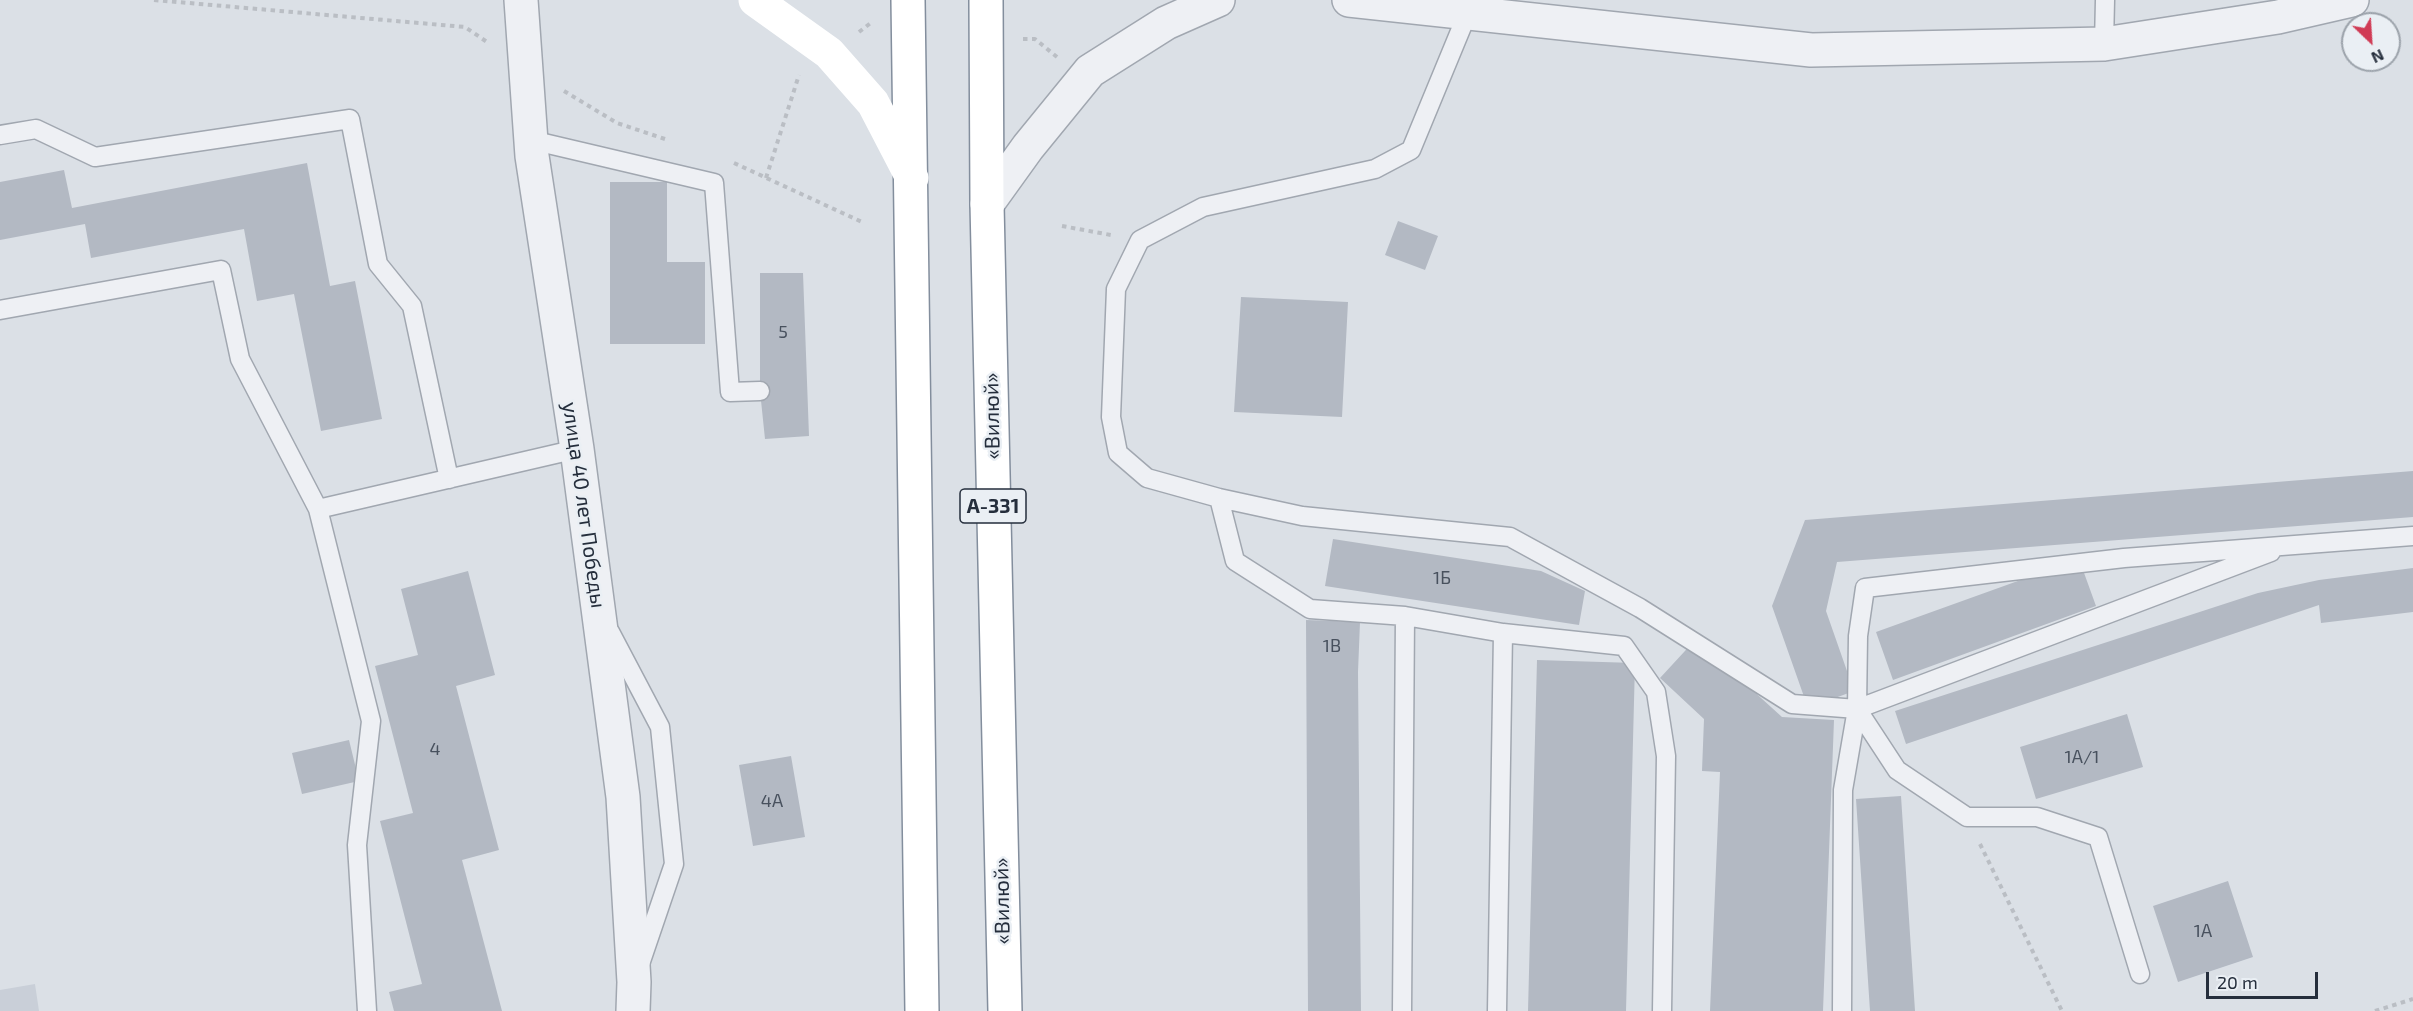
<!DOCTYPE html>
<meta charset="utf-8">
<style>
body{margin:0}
#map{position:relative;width:2413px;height:1011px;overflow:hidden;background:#dbe0e6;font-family:"Exo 2",sans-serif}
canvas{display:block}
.north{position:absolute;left:2341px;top:12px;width:60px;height:60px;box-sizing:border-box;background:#eaeff4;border:2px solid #9ba2aa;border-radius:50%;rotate:155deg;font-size:16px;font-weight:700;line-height:24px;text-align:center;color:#252e3c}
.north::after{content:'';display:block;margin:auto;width:21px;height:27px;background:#d03b55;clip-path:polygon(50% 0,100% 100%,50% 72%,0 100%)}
.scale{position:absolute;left:2206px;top:972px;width:112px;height:27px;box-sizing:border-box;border:3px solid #252e3c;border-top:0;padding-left:8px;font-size:18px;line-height:21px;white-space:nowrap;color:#252e3c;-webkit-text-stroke:4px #eaeff4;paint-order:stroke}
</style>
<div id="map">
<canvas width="2413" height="1011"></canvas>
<div class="north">N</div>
<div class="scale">20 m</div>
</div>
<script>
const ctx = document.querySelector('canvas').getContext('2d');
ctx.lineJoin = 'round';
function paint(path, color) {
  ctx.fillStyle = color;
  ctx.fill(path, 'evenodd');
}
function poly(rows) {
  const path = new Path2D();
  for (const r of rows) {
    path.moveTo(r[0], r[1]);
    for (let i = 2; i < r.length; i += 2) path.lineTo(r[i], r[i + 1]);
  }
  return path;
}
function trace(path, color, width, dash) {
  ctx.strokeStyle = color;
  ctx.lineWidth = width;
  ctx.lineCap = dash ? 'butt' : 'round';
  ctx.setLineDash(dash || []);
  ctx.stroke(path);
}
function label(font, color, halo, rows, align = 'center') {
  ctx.font = font + ' "Exo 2",sans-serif';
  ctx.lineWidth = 5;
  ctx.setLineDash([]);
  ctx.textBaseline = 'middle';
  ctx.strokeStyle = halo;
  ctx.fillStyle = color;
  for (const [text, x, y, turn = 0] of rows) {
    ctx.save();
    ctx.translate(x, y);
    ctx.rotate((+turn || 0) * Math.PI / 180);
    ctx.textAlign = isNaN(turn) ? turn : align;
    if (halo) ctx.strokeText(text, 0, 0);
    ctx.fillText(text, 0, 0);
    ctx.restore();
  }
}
paint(poly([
 [35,984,39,1011,0,1011,0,990]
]), '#c9cfd8');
paint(poly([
 [307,163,330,286,355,281,382,419,321,431,294,294,257,301,244,229,91,258,85,224,0,240,0,182,64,170,72,208],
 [610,182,667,182,667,262,705,262,705,344,610,344],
 [1398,221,1438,236,1425,270,1385,255],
 [760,273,803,273,809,436,765,439,760,391],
 [1241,297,1348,302,1342,417,1234,412],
 [2413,471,2413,517,1837,562,1826,611,1854,691,1808,708,1772,606,1805,520],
 [1333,539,1541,571,1585,591,1579,625,1325,586],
 [2079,559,2096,606,1893,680,1876,632],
 [2413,568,2413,612,2321,623,2319,605,1906,744,1895,711,2258,593,2319,580],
 [468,571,495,675,456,686,499,850,462,860,502,1011,394,1011,389,992,422,984,380,821,413,813,375,666,418,655,401,589],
 [1306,620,1360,622,1358,672,1361,1011,1308,1011],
 [1696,639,1782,717,1834,720,1823,1011,1710,1011,1720,772,1702,771,1704,719,1660,678],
 [1537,660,1635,663,1626,1011,1528,1011],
 [2127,714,2143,767,2036,799,2020,747],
 [349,740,359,781,302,794,292,753],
 [791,756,805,837,753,846,739,765],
 [1901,796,1915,1011,1870,1011,1856,799],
 [2228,881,2253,957,2178,982,2153,906]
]), '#b3b9c3');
const service = poly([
 [1468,12,1411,150,1375,169,1203,207,1140,240,1116,289,1111,417,1118,453,1147,478,1219,498,1302,516,1510,537,1640,608,1792,704,1857,709,1858,636,1865,588,2124,558,2413,536],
 [2104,44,2105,0],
 [0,135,36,129,95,157,350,119,378,264,412,306,449,479],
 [531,140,714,183,730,392,760,391],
 [0,310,221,270,240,359,318,509],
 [1219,498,1235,561,1310,609,1405,616,1402,1011],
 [1405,616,1503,633,1624,646,1656,692,1666,756,1662,1011],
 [610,632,660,727,674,864,640,964],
 [1857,709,2271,552],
 [1857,709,1897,770,1967,817,2037,817,2098,837,2140,974],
 [367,1011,357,845,371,721,318,509,577,449],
 [1497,1011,1503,633],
 [1842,1011,1843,790,1857,709]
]);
const minor = poly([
 [1349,0,1811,50,2104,44,2278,17,2352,0],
 [987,204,1028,147,1090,71,1166,23,1218,0]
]);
const tertiary = poly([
 [521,0,532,156,577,449,623,797,634,982,633,1011]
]);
const trunk = poly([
 [908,0,922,1011],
 [986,0,987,204,1005,1011]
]);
trace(service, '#a1a7b0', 21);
trace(minor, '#a1a7b0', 36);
trace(tertiary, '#a1a7b0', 36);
trace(trunk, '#838e9d', 36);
trace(poly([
 [154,0,465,27,487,42],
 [859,32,872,22],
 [1023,39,1035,39,1057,57],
 [564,91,617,123,665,139],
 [734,163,862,222],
 [766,178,799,75],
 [1062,226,1111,235],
 [1980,844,2062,1011],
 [2375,1011,2413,999]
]), '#babec4', 4, [4.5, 4.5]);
trace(service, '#eef0f4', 18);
trace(minor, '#eef0f4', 33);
trace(tertiary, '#eef0f4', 33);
trace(poly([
 [755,0,829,53,873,103,912,178]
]), '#fff', 33);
trace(trunk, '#fff', 33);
label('18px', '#48515e', null, [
 ["5",783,332],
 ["1Б",1442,578],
 ["1В",1332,646],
 ["4",435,749],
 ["1А/1",2082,757],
 ["4А",772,801],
 ["1А",2203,931]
]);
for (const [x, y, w] of [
 [993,506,66]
]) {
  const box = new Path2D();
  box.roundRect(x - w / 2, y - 17, w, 34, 4.5);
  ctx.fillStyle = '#eaeff4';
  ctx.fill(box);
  trace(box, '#252e3c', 1.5);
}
label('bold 20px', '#252e3c', null, [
 ["А-331",993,506]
]);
label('21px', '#252e3c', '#eaeff4', [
 ["«Вилюй»",992,416,-91],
 ["улица 40 лет Победы",584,505,82],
 ["«Вилюй»",1002,901,-91]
]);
</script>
